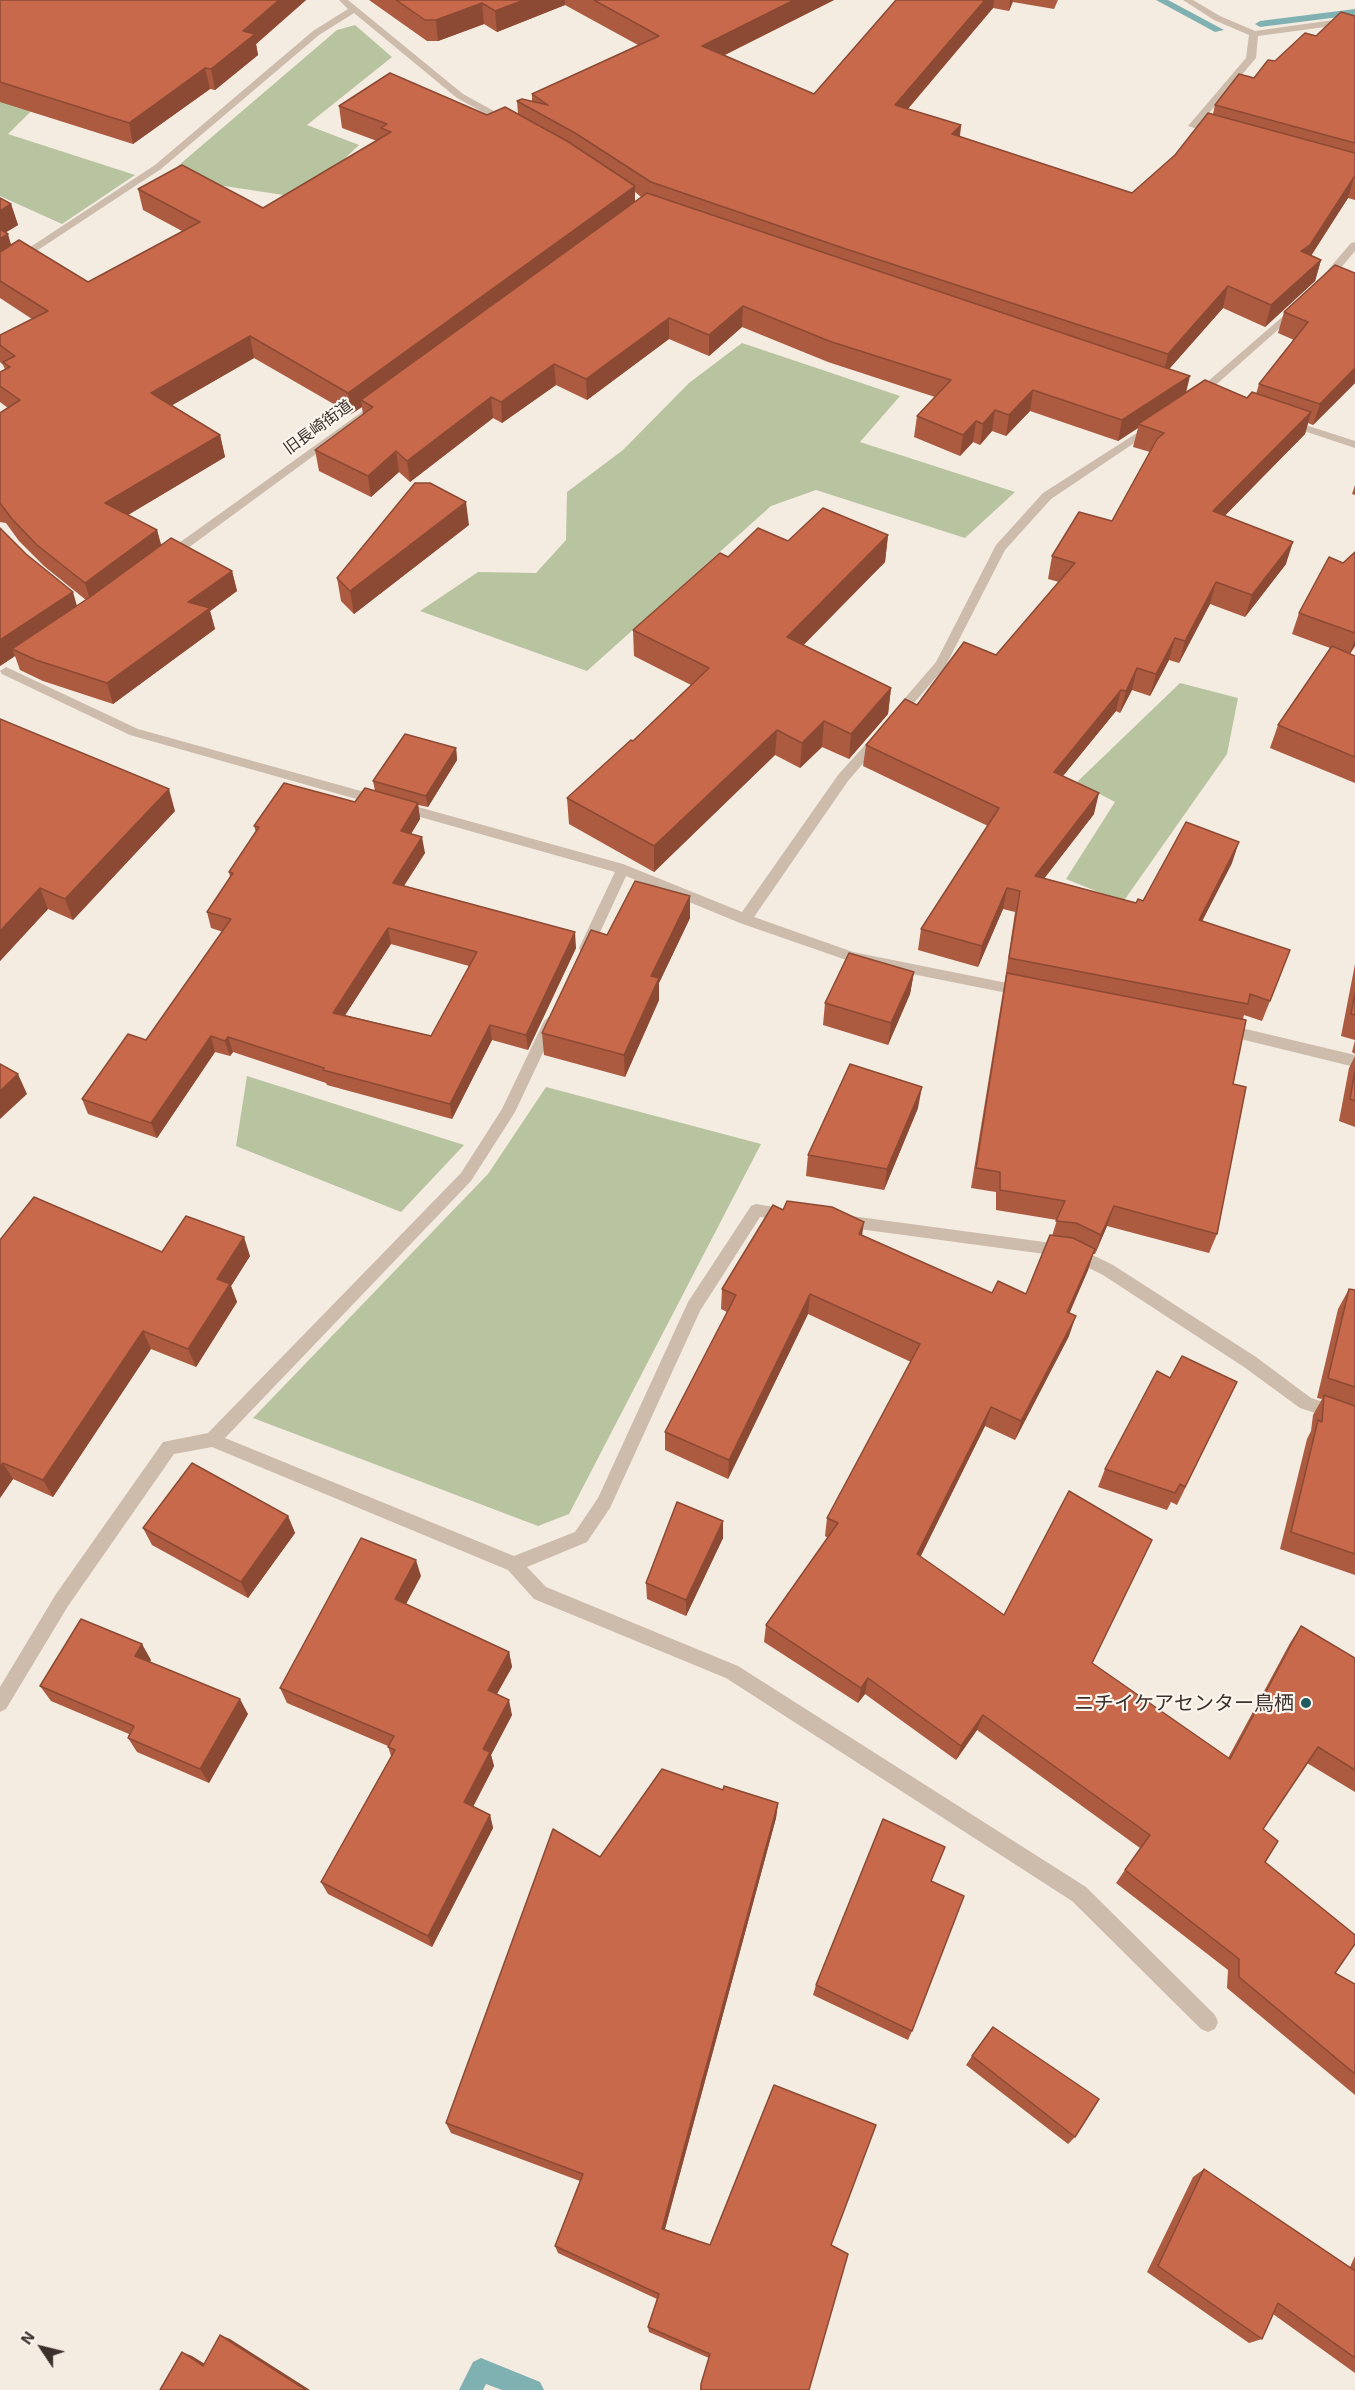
<!DOCTYPE html>
<meta charset="utf-8">
<style>
body{margin:0}
#map{position:relative;width:1355px;height:2390px;overflow:hidden;background:#f4ebe1;font-family:"Exo 2",sans-serif}
canvas{display:block}
.north{position:absolute;left:12px;top:2318px;width:60px;height:60px;-webkit-text-stroke:4px #fbf5ee;paint-order:stroke;rotate:305deg;font-size:16px;font-weight:700;line-height:24px;text-align:center;color:#3b302b}
.north::after{content:'';display:block;margin:auto;width:21px;height:27px;background:#3b302b;clip-path:polygon(50% 0,100% 100%,50% 72%,0 100%)}
</style>
<div id="map">
<canvas width="1355" height="2390"></canvas>
<div class="north">N</div>
</div>
<script>
const ctx = document.querySelector('canvas').getContext('2d');
ctx.lineJoin = 'round';
function paint(path, color) {
  ctx.fillStyle = color;
  ctx.fill(path, 'evenodd');
}
function poly(rows) {
  const path = new Path2D();
  for (const r of rows) {
    path.moveTo(r[0], r[1]);
    for (let i = 2; i < r.length; i += 2) path.lineTo(r[i], r[i + 1]);
  }
  return path;
}
function trace(path, color, width, dash) {
  ctx.strokeStyle = color;
  ctx.lineWidth = width;
  ctx.lineCap = dash ? 'butt' : 'round';
  ctx.setLineDash(dash || []);
  ctx.stroke(path);
}
function label(font, color, halo, rows, align = 'center') {
  ctx.font = font + ' "Exo 2","Noto Sans JP",sans-serif';
  ctx.lineWidth = 4.5;
  ctx.setLineDash([]);
  ctx.textBaseline = 'middle';
  ctx.strokeStyle = halo;
  ctx.fillStyle = color;
  for (const [text, x, y, turn = 0] of rows) {
    ctx.save();
    ctx.translate(x, y);
    ctx.rotate((+turn || 0) * Math.PI / 180);
    ctx.textAlign = isNaN(turn) ? turn : align;
    if (halo) ctx.strokeText(text, 0, 0);
    ctx.fillText(text, 0, 0);
    ctx.restore();
  }
}
paint(poly([
 [355,25,392,57,307,125,359,145,303,198,165,177,337,30],
 [73,70,8,134,135,175,62,224,0,196,0,77],
 [742,343,900,396,860,442,1015,492,965,538,816,490,771,506,587,671,420,611,478,572,536,573,566,540,567,492,623,450,689,383],
 [1180,683,1238,698,1227,754,1123,902,1066,879,1115,802,1077,782],
 [247,1076,464,1145,401,1212,236,1146],
 [546,1087,761,1144,569,1514,538,1526,253,1418,488,1174]
]), '#b8c4a0');
paint(poly([
 [1156,0,1168,0,1224,30,1215,32,1156,0],
 [1355,9,1355,15,1260,27,1255,24,1260,21,1355,9],
 [481,2358,540,2382,544,2390,502,2390,486,2384,483,2390,459,2390,473,2362,481,2358]
]), '#7fb0b2');
paint(poly([
 [339,0,348,0,463,94,512,121,512,125,506,125,457,98,354,13,319,35,161,169,0,275,0,267,155,165,313,31,348,9,339,0],
 [1183,0,1193,0,1220,16,1255,31,1355,17,1355,23,1258,36,1256,58,1199,125,1219,130,1221,132,1216,135,1188,126,1246,58,1249,35,1214,20,1183,0],
 [1355,242,1355,251,1329,282,1321,282,1321,278,1351,243,1355,242],
 [1295,306,1300,309,1299,311,1200,399,1192,399,1192,395,1295,306],
 [380,399,384,400,384,404,173,559,165,559,165,553,380,399],
 [1287,419,1355,441,1355,448,1283,424,1281,422,1287,419],
 [1151,424,1157,427,1155,429,1051,499,1005,550,945,667,901,718,893,718,891,715,893,712,936,662,996,545,1043,493,1151,424],
 [6,667,138,729,623,864,742,912,838,775,874,735,882,735,884,738,882,741,848,781,754,917,853,952,1022,986,1029,991,1022,996,852,962,740,923,626,876,591,952,581,952,579,948,615,872,130,735,2,674,0,671,6,667],
 [551,1015,558,1021,515,1112,471,1181,225,1438,514,1556,575,1532,598,1498,688,1302,751,1206,756,1204,792,1210,795,1214,792,1218,787,1220,760,1217,700,1311,610,1508,587,1542,527,1567,546,1587,738,1666,1086,1887,1215,2015,1218,2022,1215,2029,1208,2032,1201,2029,1072,1901,726,1678,534,1599,508,1570,212,1447,174,1454,68,1606,6,1709,0,1712,0,1687,56,1594,163,1442,208,1433,461,1173,502,1109,544,1021,551,1015],
 [1225,1024,1355,1055,1355,1067,1220,1034,1218,1030,1220,1026,1225,1024],
 [844,1215,1074,1246,1113,1265,1256,1357,1311,1398,1355,1412,1355,1426,1300,1408,1244,1367,1103,1275,1067,1257,844,1227,839,1225,836,1221,839,1217,844,1215]
]), '#cdbbac');
paint(poly([
 [0,0,306,0,256,44,258,55,215,90,210,89,133,144,0,102],
 [369,0,834,0,725,55,814,94,896,0,1058,0,1054,9,1013,2,1009,11,993,8,908,109,961,125,960,137,1132,193,1175,155,1213,114,1215,105,1254,78,1275,61,1316,36,1355,16,1355,200,1348,198,1311,255,1321,260,1315,281,1265,327,1223,308,1169,369,1186,393,1247,398,1256,394,1259,384,1294,340,1278,333,1284,312,1335,265,1355,383,1313,425,1308,423,1305,434,1224,516,1286,564,1245,617,1210,604,1179,663,1169,660,1150,696,1132,690,1120,713,1116,711,1063,776,1094,814,1044,878,1136,903,1143,901,1232,863,1202,921,1282,971,1262,1021,1244,1015,1243,1019,1233,1084,1217,1234,1209,1253,1107,1226,1095,1254,1093,1254,1088,1270,1069,1313,1069,1336,1015,1440,985,1426,920,1557,1004,1615,1092,1663,1228,1758,1290,1643,1301,1626,1355,1658,1355,1792,1307,1763,1263,1829,1265,1862,1335,1973,1355,1984,1355,2095,1227,1988,1228,1970,1116,1883,1140,1848,977,1730,956,1760,865,1694,858,1703,764,1642,766,1625,828,1538,825,1536,827,1518,911,1362,808,1314,728,1479,665,1450,665,1432,727,1312,721,1309,722,1289,783,1210,862,1235,992,1293,1026,1294,1052,1236,1057,1220,996,1210,996,1192,971,1188,1005,979,1015,912,1003,909,978,967,918,950,921,929,988,826,863,766,866,745,917,705,996,655,1059,582,1048,579,1052,556,1112,521,1150,452,1133,447,1138,428,1118,441,1030,411,1006,436,992,431,980,445,973,442,960,456,914,437,917,416,935,397,828,362,742,327,709,356,669,339,587,400,556,385,502,423,493,418,410,482,399,472,371,497,319,471,315,450,363,415,362,407,351,414,254,358,172,405,220,435,225,457,128,515,157,530,161,545,232,571,237,591,210,611,215,629,113,704,43,681,20,670,15,656,0,666,0,528,77,606,86,600,44,566,19,541,6,523,0,522,0,413,8,408,0,402,0,372,5,369,3,365,0,362,0,335,32,319,0,298,0,198,11,204,18,225,6,232,11,245,88,282,182,231,143,210,138,189,263,208,377,141,342,128,339,106,487,115,518,114,517,101,532,101,532,94,638,45,565,5,497,32,484,24,438,41,427,41],
 [635,192,641,197,635,201],
 [1355,485,1355,495,1352,494],
 [469,525,354,614,341,601,337,578],
 [888,535,885,562,803,645,891,688,888,714,849,759,822,747,800,768,775,755,654,872,569,824,567,798,633,741,691,685,634,656,633,630,728,557,788,541],
 [1355,552,1355,646,1350,654,1355,656,1355,783,1270,748,1278,725,1330,648,1292,634,1299,613,1343,563],
 [0,719,175,811,73,920,48,909,0,961],
 [456,748,457,760,428,807,418,805,420,819,411,834,425,853,404,886,576,948,528,1050,492,1040,452,1119,327,1085,326,1083,233,1052,230,1056,215,1052,157,1138,88,1114,82,1099,146,1040,223,932,211,928,207,912,230,877,229,872,256,832,254,826,355,802,375,791,373,781],
 [391,944,469,966,431,1036,345,1015],
 [690,896,690,918,659,983,659,1000,625,1077,544,1055,542,1033,607,935],
 [1355,964,1355,1054,1352,1052,1355,1040,1341,1036],
 [914,972,910,994,888,1045,823,1025,825,1003],
 [1355,1056,1355,1127,1339,1121,1349,1068],
 [918,1108,884,1190,806,1176,808,1155],
 [0,1240,162,1252,250,1256,231,1286,237,1302,196,1367,151,1349,53,1497,13,1479,0,1498],
 [1349,1289,1355,1290,1355,1575,1280,1549,1307,1439,1311,1431,1313,1415,1322,1399,1317,1398,1338,1309],
 [1170,1378,1237,1382,1177,1505,1171,1502,1167,1510,1098,1487,1105,1469],
 [288,1516,295,1533,248,1598,152,1545,143,1528],
 [723,1521,723,1538,686,1616,647,1599,646,1583],
 [421,1576,406,1604,509,1652,512,1667,497,1694,512,1715,491,1755,494,1766,473,1807,490,1815,493,1828,432,1947,328,1894,321,1882,391,1756,388,1746,287,1703,280,1688],
 [151,1660,150,1662,248,1714,209,1783,137,1752,128,1738,129,1734,51,1701,40,1686],
 [723,1790,778,1803,776,1818,665,2229,710,2245,831,2245,809,2390,700,2390,701,2384,709,2358,649,2332,648,2327,657,2299,558,2253,555,2246,580,2181,451,2133,446,2123,600,1857],
 [931,1881,912,2031,908,2040,813,1995,816,1985],
 [972,2056,1075,2137,1068,2144,966,2065],
 [1204,2169,1350,2267,1355,2256,1355,2373,1273,2314,1262,2339,1249,2343,1147,2272,1193,2177]
]), '#ac5a40');
paint(poly([
 [279,0,306,0,256,44,258,55,215,90,211,69,243,31],
 [524,0,565,0,565,5,497,32,495,11],
 [794,0,834,0,702,66,702,46],
 [985,0,994,0,993,8,893,126,895,105],
 [1010,0,1013,0,1009,11],
 [482,3,484,24,438,41,436,20],
 [205,68,210,89,133,144,129,123],
 [961,125,958,147,952,134],
 [1354,177,1348,198,1304,267,1301,251],
 [635,186,635,207,361,400,362,407,351,414,348,393],
 [11,204,18,225,0,236,0,211],
 [8,234,14,255,0,264,0,239],
 [1321,260,1315,281,1265,327,1271,305],
 [1228,286,1223,308,1163,376,1168,354],
 [743,306,742,327,709,356,709,335],
 [669,318,669,339,587,400,586,379],
 [250,336,254,358,157,414,151,393],
 [554,364,556,385,502,423,501,402],
 [1355,368,1355,383,1313,425,1320,404],
 [1190,376,1185,397,1138,424,1138,428,1118,441,1122,420],
 [1033,390,1030,411,1006,436,1009,415],
 [491,397,493,418,410,482,407,461],
 [995,410,992,431,980,445,983,424],
 [1311,412,1305,434,1207,534,1213,511],
 [976,421,973,442,960,456,963,435],
 [220,435,225,457,111,525,105,503],
 [396,451,399,472,371,497,368,476],
 [466,502,469,525,354,614,350,591],
 [157,530,163,552,91,604,85,583],
 [888,535,885,562,786,663,787,637],
 [1293,542,1286,564,1245,617,1252,595],
 [232,571,237,591,210,611,215,629,113,704,107,683,188,602],
 [1216,582,1210,604,1179,663,1185,641],
 [73,592,79,613,12,649,15,656,0,666,0,640],
 [1175,638,1169,660,1150,696,1156,674],
 [1355,639,1355,646,1349,655],
 [1137,668,1132,690,1120,713,1126,691],
 [891,688,888,714,849,759,851,734],
 [1121,690,1116,711,1049,793,1054,772],
 [824,721,822,747,800,768,802,743],
 [777,730,775,755,654,872,654,846],
 [456,748,457,760,428,807,426,796],
 [169,789,175,811,73,920,65,899],
 [1099,793,1094,814,1030,897,1035,876],
 [418,803,420,819,403,847,401,831],
 [422,837,425,853,395,899,393,883],
 [1239,842,1232,863,1192,941,1199,920],
 [40,888,48,909,0,961,0,931],
 [1007,888,1003,909,978,967,982,946],
 [690,896,690,918,659,983,659,1000,625,1077,624,1055,651,976],
 [388,928,391,944,337,1028,333,1013],
 [575,932,576,948,528,1050,526,1035],
 [914,972,910,994,888,1045,891,1023],
 [490,1025,492,1040,452,1119,450,1104],
 [211,1036,215,1052,157,1138,151,1123],
 [228,1037,233,1052,230,1056,225,1041],
 [18,1074,27,1094,0,1119,0,1091],
 [922,1087,918,1108,884,1190,887,1169],
 [1114,1206,1107,1226,1095,1254,1101,1235],
 [864,1222,861,1243,859,1234],
 [244,1237,250,1256,231,1286,237,1302,196,1367,188,1349,217,1279],
 [1095,1249,1088,1270,1061,1333,1067,1312],
 [810,1294,808,1314,728,1479,729,1460],
 [1076,1316,1069,1336,1015,1440,1021,1421],
 [143,1331,151,1349,53,1497,43,1480],
 [991,1407,985,1426,913,1572,917,1554],
 [3,1463,13,1479,0,1498,0,1467],
 [288,1516,295,1533,248,1598,241,1582],
 [723,1521,723,1538,686,1616,686,1600],
 [416,1560,421,1576,400,1615,395,1599],
 [142,1644,151,1660,144,1671,135,1656],
 [509,1652,512,1667,491,1704,488,1690],
 [868,1678,865,1694,858,1703,861,1688],
 [240,1699,248,1714,209,1783,200,1769],
 [509,1700,512,1715,491,1755,494,1766,468,1816,464,1802,483,1749],
 [983,1715,977,1730,956,1760,961,1746],
 [778,1803,776,1818,663,2236,662,2229],
 [490,1815,493,1828,432,1947,428,1936],
 [220,2335,230,2339,310,2390,306,2390],
 [182,2352,192,2356,213,2369,203,2366]
]), '#8c4a34');
const building = poly([
 [0,0,279,0,243,31,255,34,211,69,205,68,129,123,0,82,0,0],
 [396,0,524,0,495,11,482,3,436,20,425,20,396,0],
 [594,0,794,0,702,46,814,94,896,0,985,0,895,105,961,125,952,134,1132,193,1175,155,1208,113,1355,153,1355,177,1354,177,1310,245,1301,251,1321,260,1271,305,1228,286,1168,354,846,249,651,182,575,133,517,101,522,99,548,105,532,94,659,36,594,0],
 [1341,12,1355,16,1355,143,1215,105,1239,74,1254,78,1268,60,1275,61,1305,33,1316,36,1341,12],
 [390,73,487,115,505,107,567,141,635,186,348,393,250,336,151,393,220,435,105,503,157,530,85,583,37,545,12,519,0,503,0,413,20,400,0,386,0,372,10,367,3,362,15,356,0,345,0,335,48,311,0,281,0,252,19,240,88,282,200,222,138,189,182,165,263,208,391,132,381,128,387,124,339,106,390,73],
 [647,193,1190,376,1122,420,1033,390,1009,415,995,410,983,424,976,421,963,435,917,416,951,380,829,341,743,306,709,335,669,318,586,379,554,364,501,402,491,397,407,461,396,451,368,476,315,450,373,407,361,400,647,193],
 [0,198,11,204,0,211,0,198],
 [0,229,8,234,0,239,0,229],
 [1335,265,1355,273,1355,368,1320,404,1259,384,1308,322,1284,312,1335,265],
 [1205,380,1247,398,1252,392,1311,412,1213,511,1293,542,1252,595,1216,582,1185,641,1175,638,1156,674,1137,668,1126,691,1121,690,1054,772,1099,793,1035,876,1136,903,1138,899,1143,901,1186,822,1239,842,1199,920,1290,950,1270,1001,1250,994,1248,1004,1009,958,1020,891,1007,888,982,946,921,929,999,808,866,745,905,699,917,705,964,642,996,655,1075,563,1052,556,1079,512,1112,521,1157,439,1164,433,1138,424,1205,380],
 [415,483,430,483,466,502,350,591,337,578,415,483],
 [823,508,888,535,787,637,891,688,851,734,824,721,802,743,777,730,654,846,567,798,631,740,633,741,709,668,633,630,720,553,728,557,758,528,788,541,823,508],
 [0,528,26,554,73,592,0,640,0,528],
 [171,538,232,571,188,602,210,608,107,683,36,660,12,649,90,597,171,538],
 [1355,552,1355,633,1299,613,1329,557,1343,563,1355,552],
 [1332,646,1355,656,1355,757,1278,725,1332,646],
 [0,719,169,789,65,899,40,888,0,931,0,719],
 [405,734,456,748,426,796,373,781,405,734],
 [284,783,355,802,365,788,418,803,401,831,422,837,393,883,575,932,526,1035,490,1025,450,1104,323,1070,324,1068,228,1037,225,1041,211,1036,151,1123,82,1099,128,1034,146,1040,231,919,207,912,233,873,229,872,259,827,254,826,284,783],
 [388,928,477,952,431,1036,333,1013,388,928],
 [635,881,690,896,651,976,659,978,624,1055,542,1033,591,930,607,935,635,881],
 [849,953,914,972,891,1023,825,1003,849,953],
 [1007,973,1246,1020,1233,1084,1246,1087,1217,1234,1114,1206,1101,1235,1076,1223,1056,1221,1065,1201,1000,1190,1000,1172,976,1168,1007,973],
 [1355,992,1355,1015,1351,1014,1355,992],
 [0,1064,18,1074,0,1091,0,1064],
 [850,1064,922,1087,887,1169,808,1155,850,1064],
 [1355,1071,1355,1101,1350,1099,1355,1071],
 [34,1197,162,1252,186,1216,244,1237,217,1279,230,1284,188,1349,143,1331,43,1480,3,1463,0,1467,0,1240,34,1197],
 [787,1201,832,1207,864,1222,859,1234,992,1293,998,1281,1026,1294,1050,1235,1073,1238,1095,1249,1067,1312,1076,1316,1021,1421,991,1407,917,1554,1004,1615,1069,1491,1152,1540,1092,1663,1230,1759,1301,1626,1355,1658,1355,1770,1318,1747,1263,1829,1278,1841,1265,1862,1355,1935,1355,1944,1335,1973,1355,1984,1355,2074,1239,1977,1239,1959,1125,1870,1150,1835,983,1715,961,1746,868,1678,861,1688,766,1625,838,1523,827,1518,920,1344,810,1294,729,1460,665,1432,736,1295,722,1289,773,1205,783,1210,787,1201],
 [1349,1289,1355,1290,1355,1387,1328,1378,1349,1289],
 [1182,1356,1237,1382,1185,1487,1180,1484,1175,1493,1105,1469,1157,1371,1170,1378,1182,1356],
 [1324,1395,1355,1406,1355,1554,1291,1532,1318,1420,1322,1422,1324,1395],
 [192,1463,288,1516,241,1582,143,1528,192,1463],
 [677,1502,723,1521,686,1600,646,1583,677,1502],
 [361,1538,416,1560,395,1599,509,1652,488,1690,509,1700,483,1749,490,1752,464,1802,490,1815,428,1936,321,1882,395,1750,388,1747,394,1736,280,1688,361,1538],
 [81,1619,142,1644,135,1656,240,1699,200,1769,128,1738,134,1726,40,1686,81,1619],
 [662,1769,723,1790,724,1786,778,1803,662,2229,710,2245,774,2085,876,2125,831,2245,848,2254,809,2390,701,2390,701,2384,710,2354,648,2327,659,2294,555,2246,583,2174,446,2123,553,1829,600,1857,662,1769],
 [883,1819,945,1847,931,1881,964,1896,912,2031,816,1985,883,1819],
 [993,2027,1099,2099,1075,2137,972,2056,993,2027],
 [1204,2169,1355,2271,1355,2358,1278,2303,1262,2339,1158,2266,1204,2169],
 [220,2335,306,2390,160,2390,182,2352,203,2366,220,2335]
]);
paint(building, '#c8694b');
trace(building, '#8c4a34', 1.5);
for (const [x, y, r, color] of [
 [1306,1703,6,"#1f5a5e"]
]) {
  const dot = new Path2D();
  dot.arc(x, y, r, 0, 2 * Math.PI);
  ctx.fillStyle = color;
  ctx.fill(dot);
  trace(dot, '#fbf5ee', 2);
}
label('16px', '#3b302b', '#fbf5ee', [
 ["旧長崎街道",318,427,-36]
]);
label('20px', '#3b302b', '#fbf5ee', [
 ["ニチイケアセンター鳥栖",1294,1703]
], 'right');
</script>
